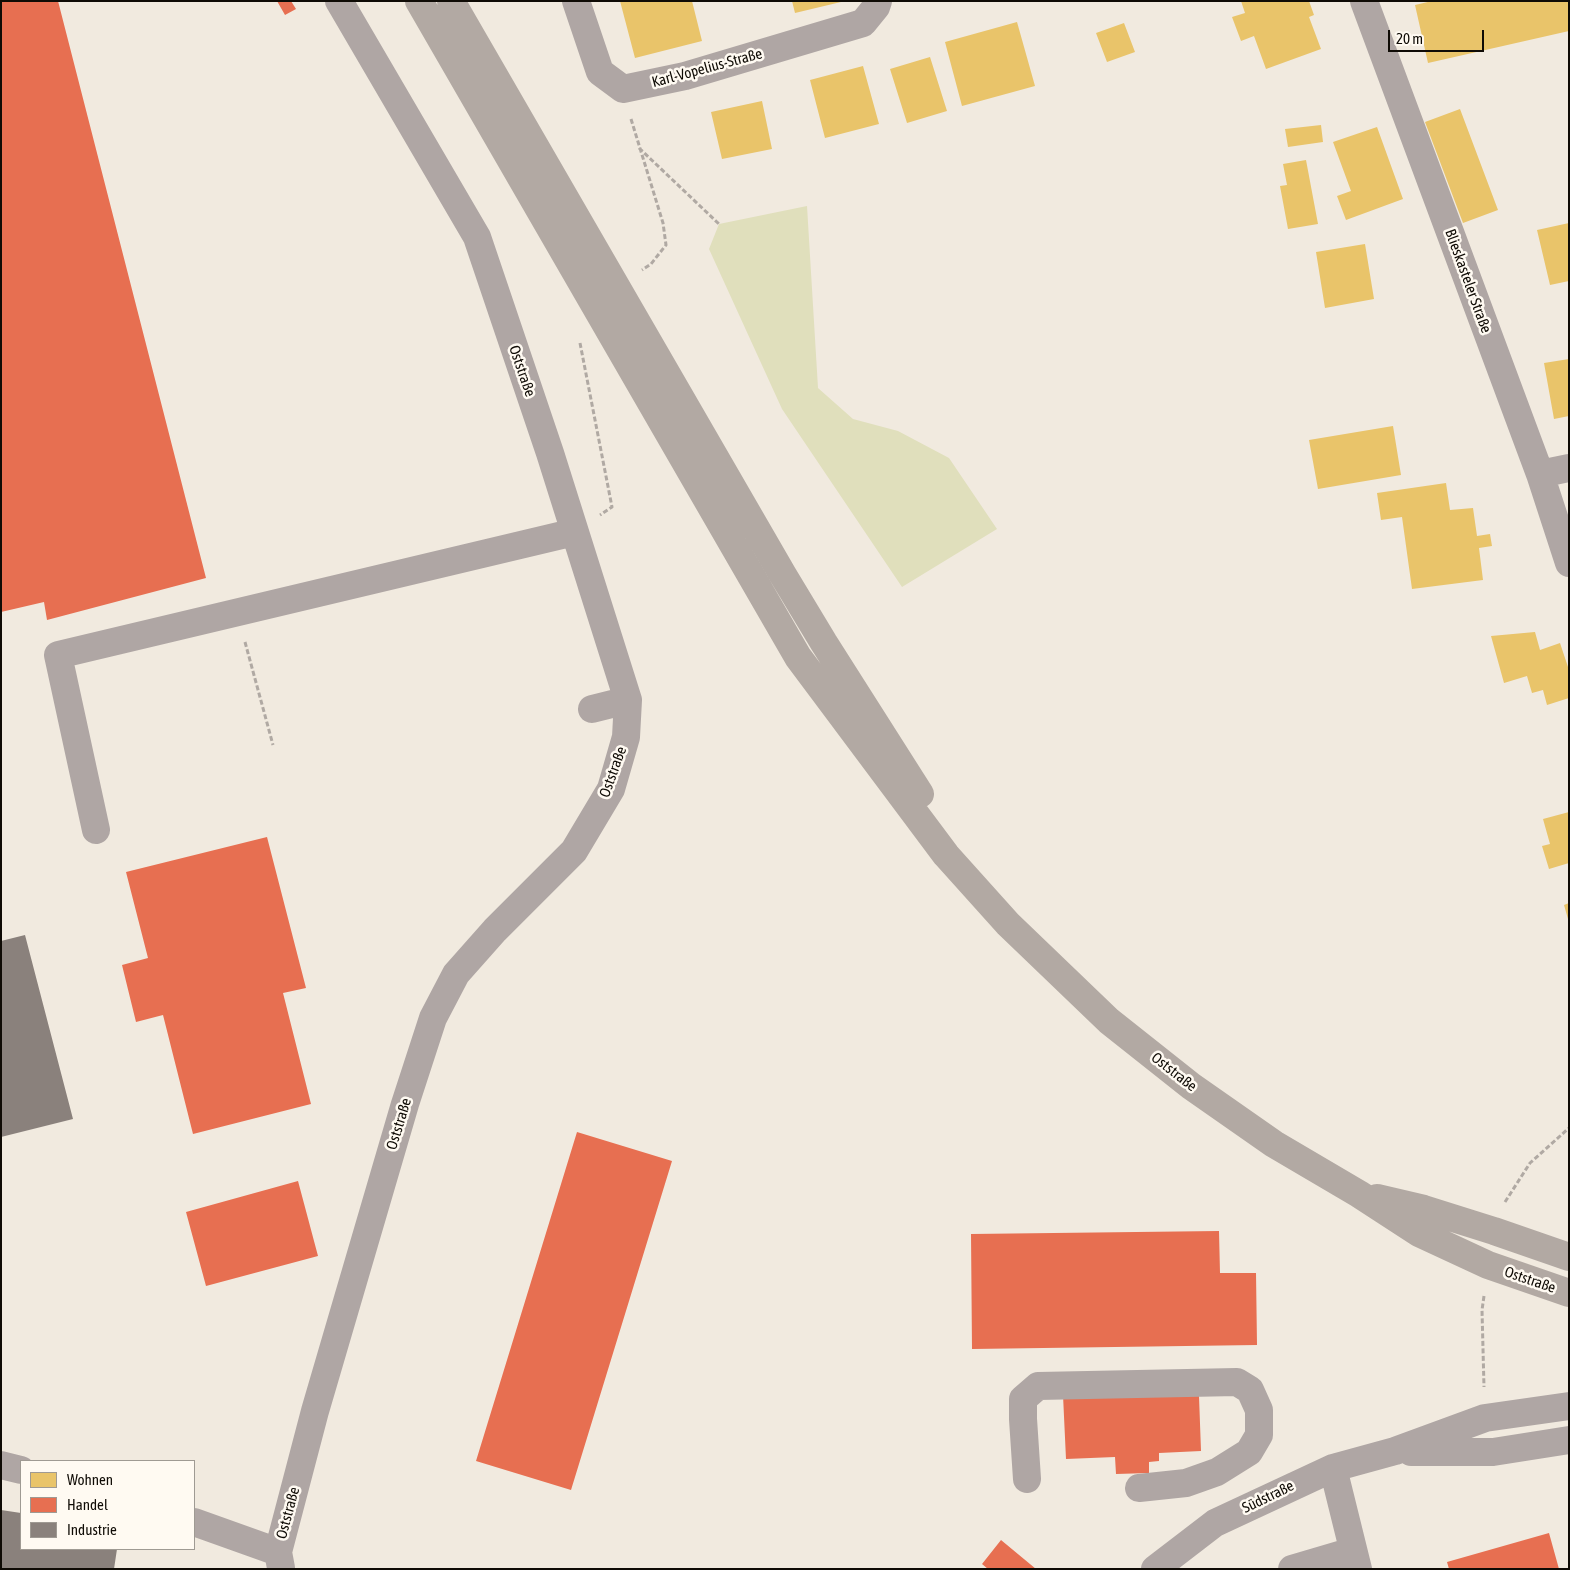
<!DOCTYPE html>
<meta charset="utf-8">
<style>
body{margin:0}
#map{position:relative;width:1570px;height:1570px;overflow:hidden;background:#f1eadf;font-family:"Asap Condensed",sans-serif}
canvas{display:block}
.frame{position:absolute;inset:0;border:2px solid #0f0b05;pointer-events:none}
.legend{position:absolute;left:20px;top:1460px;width:175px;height:90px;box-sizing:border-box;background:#fffaf2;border:1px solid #9f9a93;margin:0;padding:6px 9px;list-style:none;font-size:15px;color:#0f0b05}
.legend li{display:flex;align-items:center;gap:10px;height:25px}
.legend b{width:25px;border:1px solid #9f9a93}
.scale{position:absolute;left:1388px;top:30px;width:96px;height:22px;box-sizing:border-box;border:2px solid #0f0b05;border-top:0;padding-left:6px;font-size:15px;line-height:18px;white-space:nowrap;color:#0f0b05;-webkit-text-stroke:4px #fffaf2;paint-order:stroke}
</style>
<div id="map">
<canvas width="1570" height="1570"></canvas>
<div class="frame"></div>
<ul class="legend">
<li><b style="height:14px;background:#e9c46a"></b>Wohnen</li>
<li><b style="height:14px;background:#e76f51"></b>Handel</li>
<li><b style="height:14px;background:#8a817c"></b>Industrie</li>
</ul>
<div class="scale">20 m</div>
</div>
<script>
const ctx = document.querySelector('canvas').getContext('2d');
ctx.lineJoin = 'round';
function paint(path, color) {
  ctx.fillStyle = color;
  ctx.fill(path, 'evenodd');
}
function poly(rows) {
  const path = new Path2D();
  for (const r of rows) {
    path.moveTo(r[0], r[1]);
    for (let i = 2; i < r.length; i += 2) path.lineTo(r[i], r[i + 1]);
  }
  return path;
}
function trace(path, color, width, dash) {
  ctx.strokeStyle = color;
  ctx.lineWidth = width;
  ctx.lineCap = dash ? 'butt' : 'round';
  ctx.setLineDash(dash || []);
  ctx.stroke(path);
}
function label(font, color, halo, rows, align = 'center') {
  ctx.font = font + ' "Asap Condensed",sans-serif';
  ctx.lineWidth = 5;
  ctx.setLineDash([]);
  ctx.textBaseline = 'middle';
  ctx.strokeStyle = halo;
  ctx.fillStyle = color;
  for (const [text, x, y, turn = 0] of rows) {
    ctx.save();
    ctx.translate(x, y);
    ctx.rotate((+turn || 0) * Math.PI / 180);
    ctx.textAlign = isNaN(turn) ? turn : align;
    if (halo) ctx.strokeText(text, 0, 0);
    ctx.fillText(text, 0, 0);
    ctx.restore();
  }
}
paint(poly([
 [807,206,818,388,853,419,898,431,949,458,997,529,902,587,782,409,709,249,719,224]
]), '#e0dfbc');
paint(poly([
 [620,1,692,1,702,41,635,58],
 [792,1,841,1,841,2,795,13],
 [1241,1,1309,1,1314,15,1309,17,1321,49,1266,69,1254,36,1241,41,1232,17,1245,13],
 [1432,1,1569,1,1569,31,1428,63,1415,5],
 [1017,22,1035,86,962,106,945,42],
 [1124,23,1135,52,1107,62,1096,33],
 [930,57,947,111,907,123,890,69],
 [863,66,879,124,825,138,810,80],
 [762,101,772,149,722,159,711,112],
 [1460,109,1498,210,1463,223,1425,122],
 [1321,125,1323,142,1288,147,1285,129],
 [1377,127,1403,199,1346,220,1337,196,1351,191,1333,142],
 [1306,160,1318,224,1288,229,1280,186,1287,185,1283,164],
 [1569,223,1569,281,1550,285,1537,230],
 [1365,244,1374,299,1325,308,1316,252],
 [1569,359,1569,416,1554,419,1544,363],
 [1393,426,1401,475,1318,489,1309,440],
 [1446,483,1450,510,1473,508,1477,536,1490,534,1492,546,1479,548,1483,580,1412,589,1402,517,1381,520,1377,493],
 [1535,632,1540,650,1560,643,1569,670,1569,698,1547,705,1543,690,1532,693,1527,676,1504,683,1491,636],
 [1569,812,1569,863,1549,869,1542,846,1550,844,1543,819],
 [1569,903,1569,919,1568,919,1564,905]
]), '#e9c46a');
paint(poly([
 [1,1,58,1,206,578,47,620,44,602,1,612],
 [277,1,291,1,296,9,285,15],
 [267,837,306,988,283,993,311,1104,193,1134,163,1015,136,1022,122,965,148,958,126,872],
 [577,1132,672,1161,571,1490,476,1461],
 [298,1181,318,1256,206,1286,186,1212],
 [1219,1231,1220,1273,1256,1273,1257,1345,972,1349,971,1234],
 [1063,1395,1199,1396,1201,1451,1159,1453,1159,1461,1149,1462,1149,1473,1116,1474,1115,1457,1066,1459],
 [1549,1533,1559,1569,1449,1569,1447,1562],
 [1001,1540,1036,1569,988,1569,982,1564]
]), '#e76f51');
paint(poly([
 [25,935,73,1119,1,1137,1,941],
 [1,1510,21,1513,21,1549,117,1549,114,1569,1,1569]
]), '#8a817c');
trace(poly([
 [631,119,663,223,666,245,651,264,642,270],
 [639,148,719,224],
 [580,343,612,507,600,515],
 [245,642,273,745],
 [1505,1202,1530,1163,1569,1128],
 [1484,1296,1482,1310,1484,1387]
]), '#b0a9a3', 3, [5, 2.5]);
trace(poly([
 [576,1,600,72,623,89,685,76,863,23,876,7,878,1],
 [1364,1,1540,474,1569,563],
 [1540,474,1569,468],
 [592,709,628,700],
 [96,830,58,655,575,532],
 [1411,1452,1493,1452,1569,1440],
 [1,1465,21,1470],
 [1333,1468,1358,1569],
 [1027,1479,1023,1419,1023,1399,1038,1386,1237,1382,1250,1390,1259,1410,1259,1435,1249,1452,1217,1472,1186,1483,1139,1488],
 [194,1522,278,1552,281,1568],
 [278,1552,315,1411,405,1104,433,1018,456,974,495,930,574,851,611,789,626,737,628,700,550,453,477,237,339,1],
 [1155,1569,1215,1523,1333,1468,1395,1451,1485,1418,1569,1406],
 [1292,1569,1353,1551]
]), '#afa6a4', 28);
trace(poly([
 [419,1,798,657,946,855,1008,924,1109,1021,1191,1086,1274,1144,1359,1194,1419,1233,1488,1265,1569,1293],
 [451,1,783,575,824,643,920,794],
 [1377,1198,1424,1209,1494,1231,1569,1257]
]), '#b2a9a3', 28);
label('15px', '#0f0b05', '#fffaf2', [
 ["Karl-Vopelius-Straße",707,68,-15],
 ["Blieskasteler Straße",1468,281,70],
 ["Oststraße",522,371,71],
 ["Oststraße",613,772,-70],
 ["Oststraße",1174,1072,38],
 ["Oststraße",399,1124,-73],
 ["Oststraße",1530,1280,19],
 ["Südstraße",1268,1497,-26],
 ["Oststraße",288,1513,-75]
]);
</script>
